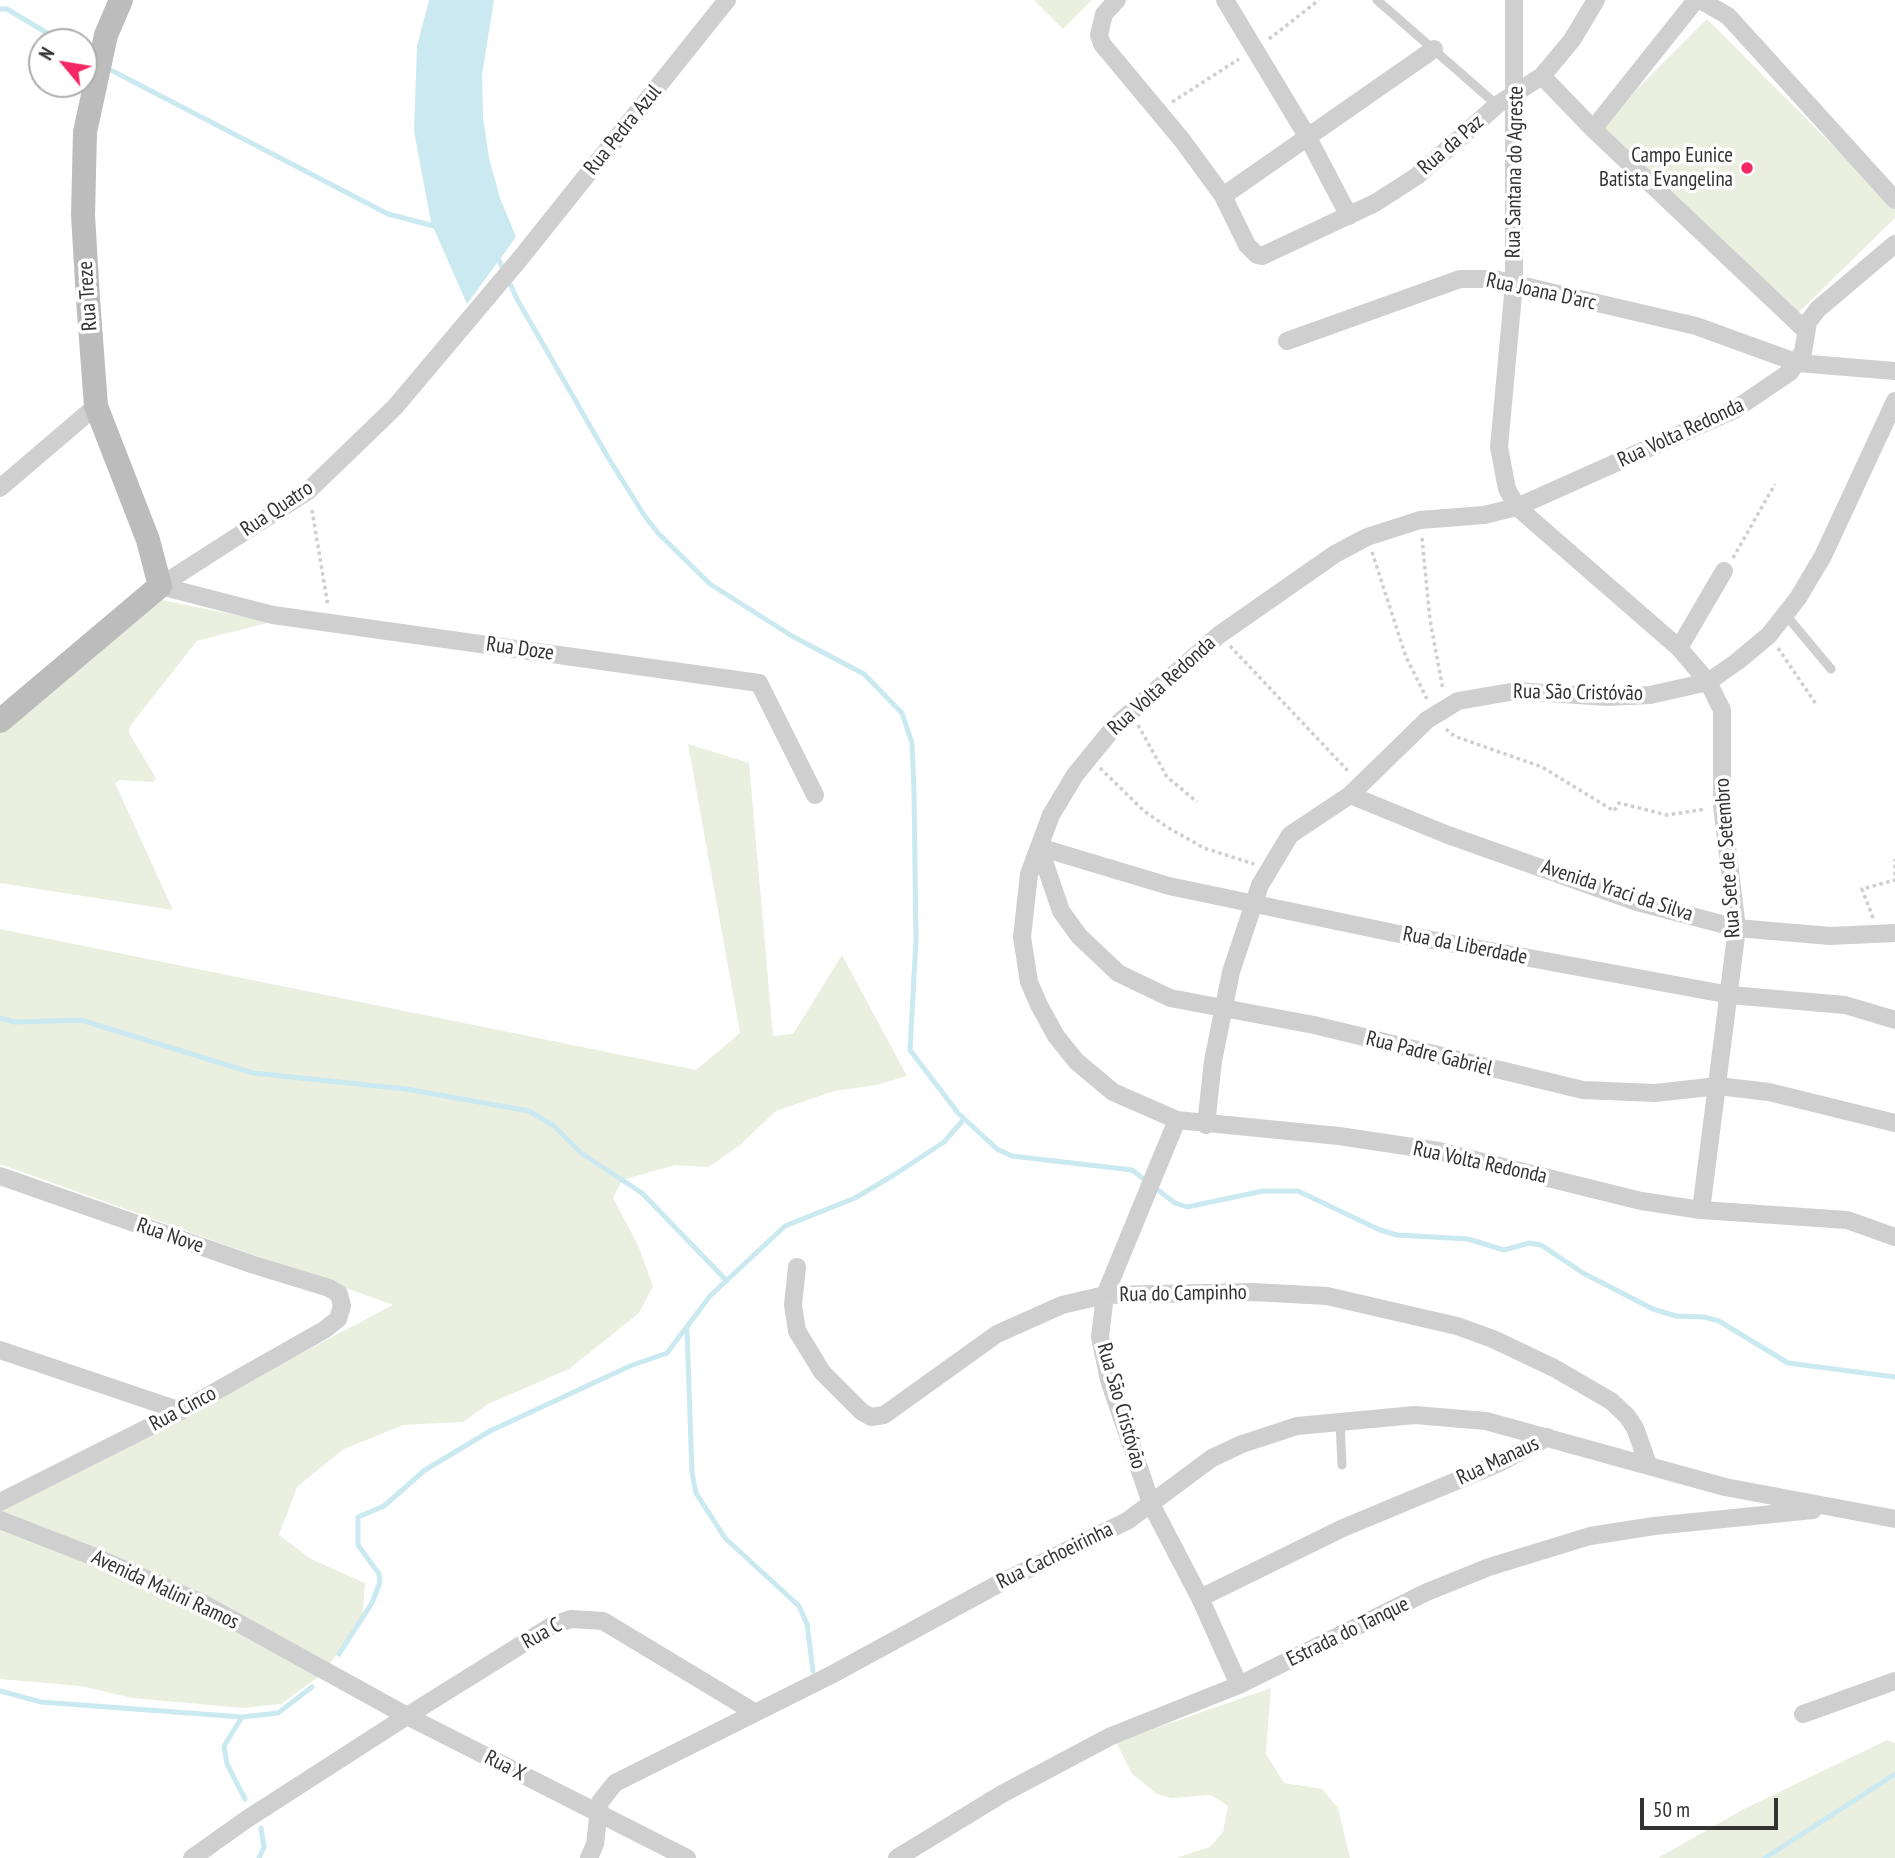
<!DOCTYPE html>
<meta charset="utf-8">
<style>
body{margin:0}
#map{position:relative;width:1895px;height:1858px;overflow:hidden;background:#fff;font-family:"PT Sans Narrow",sans-serif}
canvas{display:block}
.north{position:absolute;left:28px;top:28px;width:70px;height:70px;box-sizing:border-box;background:#fff;border:2px solid #adadad;border-radius:50%;rotate:300deg;font-size:19px;font-weight:700;line-height:28px;text-align:center;color:#323232}
.north::after{content:'';display:block;margin:auto;width:24px;height:32px;background:#f52762;clip-path:polygon(50% 0,100% 100%,50% 72%,0 100%)}
.scale{position:absolute;left:1640px;top:1798px;width:138px;height:32px;box-sizing:border-box;border:4px solid #323232;border-top:0;padding-left:9px;font-size:21px;line-height:24px;white-space:nowrap;color:#323232;-webkit-text-stroke:5px #fff;paint-order:stroke}
</style>
<div id="map">
<canvas width="1895" height="1858"></canvas>
<div class="north">N</div>
<div class="scale">50 m</div>
</div>
<script>
const ctx = document.querySelector('canvas').getContext('2d');
ctx.lineJoin = 'round';
function paint(path, color) {
  ctx.fillStyle = color;
  ctx.fill(path, 'evenodd');
}
function poly(rows) {
  const path = new Path2D();
  for (const r of rows) {
    path.moveTo(r[0], r[1]);
    for (let i = 2; i < r.length; i += 2) path.lineTo(r[i], r[i + 1]);
  }
  return path;
}
function trace(path, color, width, dash) {
  ctx.strokeStyle = color;
  ctx.lineWidth = width;
  ctx.lineCap = dash ? 'butt' : 'round';
  ctx.setLineDash(dash || []);
  ctx.stroke(path);
}
function label(font, color, halo, rows, align = 'center') {
  ctx.font = font + ' "PT Sans Narrow",sans-serif';
  ctx.lineWidth = 7;
  ctx.setLineDash([]);
  ctx.textBaseline = 'middle';
  ctx.strokeStyle = halo;
  ctx.fillStyle = color;
  for (const [text, x, y, turn = 0] of rows) {
    ctx.save();
    ctx.translate(x, y);
    ctx.rotate((+turn || 0) * Math.PI / 180);
    ctx.textAlign = isNaN(turn) ? turn : align;
    if (halo) ctx.strokeText(text, 0, 0);
    ctx.fillText(text, 0, 0);
    ctx.restore();
  }
}
paint(poly([
 [1034,0,1092,0,1063,29],
 [1707,19,1895,208,1895,218,1794,317,1598,128],
 [161,600,271,622,197,641,130,726,129,733,156,778,153,782,120,780,115,783,173,910,0,883,0,728],
 [688,744,749,763,773,1036,793,1034,842,955,907,1076,876,1085,834,1091,776,1111,740,1145,709,1167,675,1165,622,1180,613,1198,638,1245,653,1286,639,1313,569,1369,488,1404,463,1422,403,1425,342,1450,297,1487,279,1535,311,1559,365,1583,362,1622,321,1675,281,1704,243,1708,132,1698,81,1686,0,1679,0,1517,3,1510,393,1305,0,1164,0,929,696,1070,740,1033],
 [1271,1688,1266,1754,1284,1783,1322,1789,1338,1808,1350,1858,1176,1858,1210,1847,1223,1832,1228,1806,1211,1795,1171,1798,1157,1794,1132,1774,1116,1742],
 [1887,1740,1895,1743,1895,1858,1658,1858,1744,1809]
]), '#ebefdf');
paint(poly([
 [429,0,494,0,482,75,483,117,489,158,500,198,516,237,467,304,431,222,414,131,417,46]
]), '#cae9f0');
trace(poly([
 [0,9,7,9,62,42],
 [105,67,388,214,438,227],
 [497,256,517,299,609,459,644,515,658,533,710,584,792,636,864,674,902,713,912,743,914,791,916,940,910,1050,958,1113,997,1149,1012,1156,1132,1170,1175,1203,1187,1207,1263,1191,1298,1191,1380,1230,1397,1235,1468,1239,1504,1250,1529,1243,1541,1245,1583,1273,1653,1309,1676,1316,1704,1317,1719,1321,1788,1363,1895,1377],
 [0,1018,14,1022,81,1020,253,1073,406,1089,529,1111,554,1126,581,1153,642,1193,727,1281],
 [687,1330,692,1473,696,1493,725,1538,799,1606,807,1624,813,1671],
 [339,1654,372,1603,380,1582,379,1574,358,1545,358,1517,384,1506,425,1470,490,1431,630,1366,667,1353,710,1296,785,1226,855,1198,897,1173,944,1142,964,1119],
 [0,1691,41,1702,242,1717,278,1713,312,1687],
 [242,1717,224,1746,227,1764,245,1799],
 [259,1858,264,1847,261,1828],
 [1765,1858,1895,1774]
]), '#cae9f0', 5);
trace(poly([
 [1269,39,1319,0],
 [1172,102,1239,59],
 [312,510,328,606],
 [1422,538,1430,620,1443,690],
 [1372,552,1406,657,1427,699],
 [1733,558,1775,484],
 [1230,646,1350,773],
 [1778,648,1816,704],
 [1138,725,1167,777,1197,802],
 [1446,729,1454,736,1542,767,1614,811,1619,803,1667,815,1706,809],
 [1100,768,1144,811,1167,827,1204,848,1254,864],
 [1873,918,1862,889,1895,880,1895,859]
]), '#cfcfcf', 3.5, [3.5, 3.5]);
trace(poly([
 [1377,0,1497,105],
 [1785,614,1831,669],
 [1340,1421,1342,1465]
]), '#cfcfcf', 9);
trace(poly([
 [1117,0,1104,14,1099,35,1102,44,1182,140,1223,196,1247,245,1257,255,1262,256,1375,203,1417,176,1497,105,1542,76,1572,40,1596,0],
 [1225,0,1307,136,1349,216],
 [1514,0,1514,284,1499,447,1507,489,1517,507,1679,648,1708,682,1722,710,1722,806,1737,928,1701,1210],
 [1700,0,1728,16,1895,200],
 [1542,76,1593,129,1805,330],
 [1593,129,1696,0],
 [1223,196,1434,49],
 [1895,244,1818,309,1808,322,1803,352,1790,372,1734,410,1517,507,1484,515,1420,520,1367,537,1335,554,1219,635,1115,726,1075,775,1051,815,1029,874,1022,937,1029,982,1039,1005,1056,1036,1076,1061,1113,1092,1177,1120,1339,1136,1439,1151,1641,1201,1701,1210,1847,1220,1895,1237],
 [1287,341,1460,279,1494,279,1696,326,1798,363,1895,371],
 [0,488,96,406],
 [160,586,308,491,395,407,519,260,727,0],
 [160,586,273,615,759,683,815,795],
 [1679,648,1724,571],
 [1350,795,1448,835,1637,902,1737,928,1830,936,1895,933],
 [1039,847,1061,911,1079,936,1118,973,1170,998,1314,1025,1583,1090,1655,1093,1718,1086,1769,1092,1895,1123],
 [1039,847,1169,886,1394,933,1730,995,1845,1005,1895,1020],
 [1177,1120,1105,1295,1100,1337,1109,1380,1152,1506,1200,1598,1239,1685],
 [1206,1125,1213,1061,1231,972,1260,885,1290,835,1350,795,1427,720,1458,701,1516,691,1608,697,1650,695,1708,682,1738,661,1769,635,1798,598,1823,556,1895,401],
 [0,1176,254,1265,329,1288,339,1294,342,1306,338,1319,324,1330,181,1411,0,1502],
 [797,1267,793,1305,797,1331,822,1372,862,1412,871,1417,884,1415,997,1334,1062,1305,1105,1295,1253,1292,1327,1296,1457,1326,1493,1339,1554,1368,1611,1401,1627,1416,1635,1428,1648,1464],
 [0,1350,181,1411],
 [0,1520,100,1559,202,1603,407,1716,687,1858],
 [1200,1598,1343,1528,1497,1464,1548,1437],
 [1803,1714,1895,1681],
 [192,1858,247,1819,407,1716,553,1625,571,1619,603,1621,754,1712],
 [589,1858,595,1844,600,1802,615,1783,831,1675,1000,1583,1127,1521,1212,1458,1242,1444,1297,1426,1415,1415,1486,1421,1725,1487,1895,1519],
 [897,1858,1002,1794,1111,1736,1239,1685,1427,1592,1489,1567,1590,1536,1654,1526,1813,1510]
]), '#cfcfcf', 18);
trace(poly([
 [0,721,160,586,148,540,96,406,88,299,83,215,85,132,106,35,121,0]
]), '#bcbcbc', 24);
for (const [x, y, r, color] of [
 [1747,168,7,"#f52762"]
]) {
  const dot = new Path2D();
  dot.arc(x, y, r, 0, 2 * Math.PI);
  ctx.fillStyle = color;
  ctx.fill(dot);
  trace(dot, '#fff', 2.5);
}
label('21px', '#323232', '#fff', [
 ["Rua Pedra Azul",623,130,-51],
 ["Rua da Paz",1451,145,-41],
 ["Rua Santana do Agreste",1515,172,-89],
 ["Rua Joana D'arc",1541,292,12],
 ["Rua Treze",88,296,-94],
 ["Rua Volta Redonda",1681,433,-25],
 ["Rua Quatro",277,509,-34],
 ["Rua Doze",520,649,8],
 ["Rua Volta Redonda",1162,686,-42],
 ["Rua São Cristóvão",1578,693,1],
 ["Rua Sete de Setembro",1728,858,-94],
 ["Avenida Yraci da Silva",1617,891,18],
 ["Rua da Liberdade",1465,946,11],
 ["Rua Padre Gabriel",1429,1054,14],
 ["Rua Volta Redonda",1480,1163,12],
 ["Rua Nove",170,1236,19],
 ["Rua do Campinho",1183,1294,-1],
 ["Rua São Cristóvão",1121,1406,74],
 ["Rua Cinco",183,1409,-28],
 ["Rua Manaus",1498,1461,-25],
 ["Rua Cachoeirinha",1055,1556,-26],
 ["Avenida Malini Ramos",165,1590,25],
 ["Estrada do Tanque",1348,1632,-26],
 ["Rua C",542,1634,-29],
 ["Rua X",505,1766,27]
]);
label('21px', '#323232', '#fff', [
 ["Campo Eunice",1733,156],
 ["Batista Evangelina",1733,180]
], 'right');
</script>
